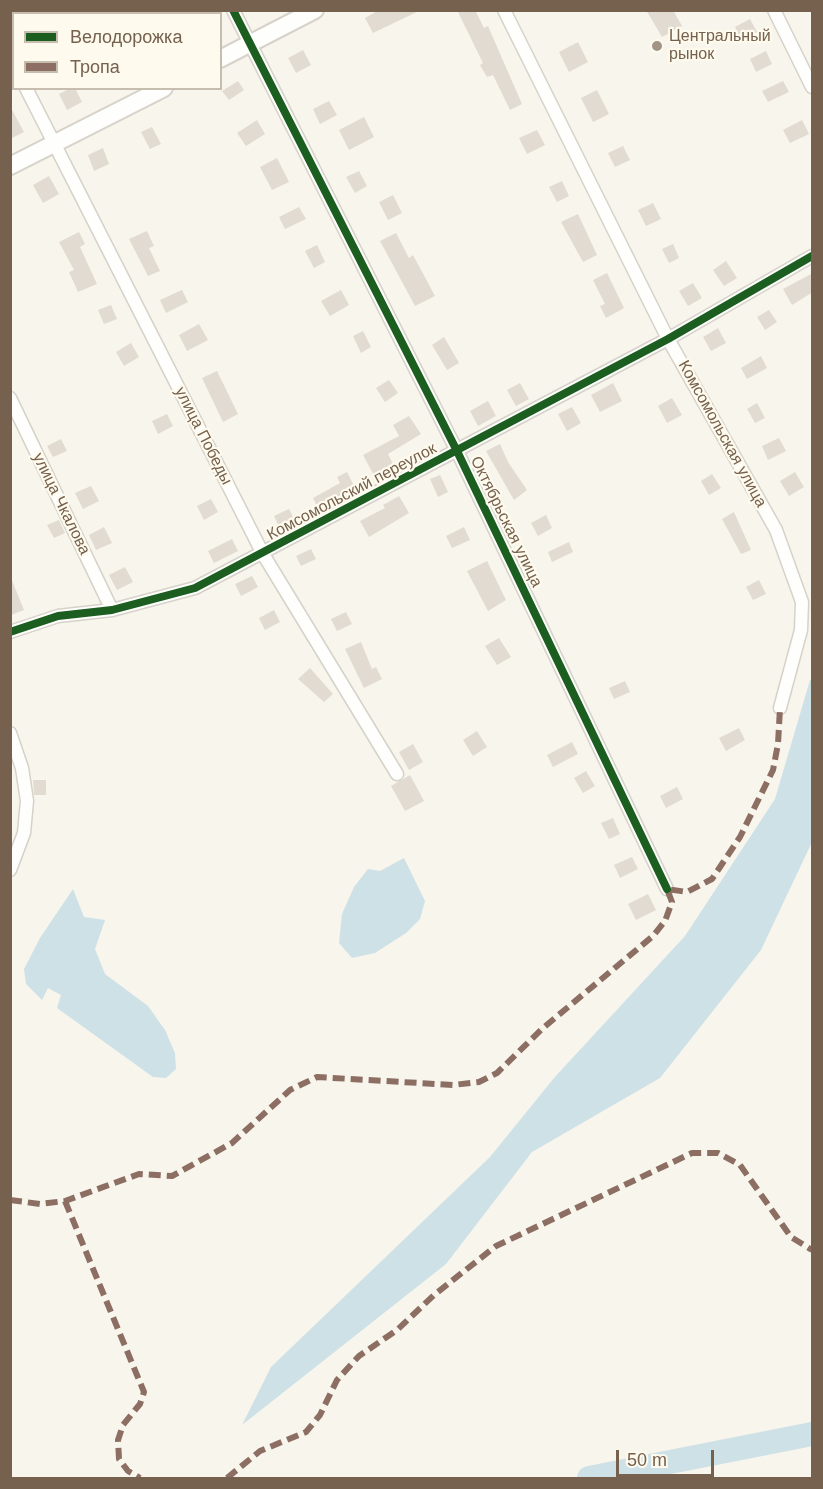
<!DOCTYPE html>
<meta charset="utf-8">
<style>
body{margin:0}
#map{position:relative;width:823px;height:1489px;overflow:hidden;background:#f7f5ec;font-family:Helvetica,sans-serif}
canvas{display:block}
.frame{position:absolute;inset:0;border:12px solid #75614d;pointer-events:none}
.legend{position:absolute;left:12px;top:12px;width:210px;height:78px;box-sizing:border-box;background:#fefaee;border:2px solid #c7bdae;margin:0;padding:8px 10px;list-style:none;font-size:18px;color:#75614d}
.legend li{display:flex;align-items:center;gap:12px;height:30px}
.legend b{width:30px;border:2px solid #c7bdae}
.scale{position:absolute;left:616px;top:1450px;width:98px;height:27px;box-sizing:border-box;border:3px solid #75614d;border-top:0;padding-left:8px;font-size:18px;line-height:21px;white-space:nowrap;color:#75614d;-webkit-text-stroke:4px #fefaee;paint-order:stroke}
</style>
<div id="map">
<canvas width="823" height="1489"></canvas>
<div class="frame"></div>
<ul class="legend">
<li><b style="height:8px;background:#1b5e20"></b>Велодорожка</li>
<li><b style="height:8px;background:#8d6e63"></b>Тропа</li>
</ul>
<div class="scale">50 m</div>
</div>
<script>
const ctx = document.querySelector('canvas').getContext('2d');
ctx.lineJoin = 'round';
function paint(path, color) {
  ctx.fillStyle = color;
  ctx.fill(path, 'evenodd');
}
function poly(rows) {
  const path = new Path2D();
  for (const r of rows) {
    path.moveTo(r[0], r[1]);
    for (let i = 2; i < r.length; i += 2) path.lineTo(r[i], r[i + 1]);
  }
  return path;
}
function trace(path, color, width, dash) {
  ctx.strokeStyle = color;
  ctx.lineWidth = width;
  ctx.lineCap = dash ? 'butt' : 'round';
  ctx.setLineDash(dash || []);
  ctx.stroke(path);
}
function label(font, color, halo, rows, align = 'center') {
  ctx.font = font + ' Helvetica,sans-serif';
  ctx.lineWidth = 4.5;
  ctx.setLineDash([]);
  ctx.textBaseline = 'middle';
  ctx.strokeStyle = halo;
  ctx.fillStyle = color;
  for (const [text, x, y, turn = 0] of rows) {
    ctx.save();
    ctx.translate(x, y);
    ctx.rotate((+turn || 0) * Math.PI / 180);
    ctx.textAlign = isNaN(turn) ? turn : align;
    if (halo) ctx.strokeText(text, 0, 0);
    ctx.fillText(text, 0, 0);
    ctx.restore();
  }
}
paint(poly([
 [810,680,812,680,812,842,761,950,660,1078,532,1152,446,1264,242,1425,271,1367,490,1157,554,1078,685,936,775,799],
 [404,858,425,901,420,919,406,933,375,953,352,958,339,943,342,914,354,887,368,869,380,871],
 [73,889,84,917,105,920,95,949,105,974,148,1006,165,1030,175,1053,176,1069,166,1078,153,1077,57,1008,61,995,48,988,42,1000,26,984,24,969,40,938]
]), '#cee1e7');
trace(poly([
 [589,1478,812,1434]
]), '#cee1e7', 24);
paint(poly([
 [379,10,421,10,373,33,365,18],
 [457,10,475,10,484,28,488,26,522,104,510,110,493,75,487,77,480,65,483,63],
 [646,10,673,10,682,26,662,37],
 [750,19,757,32,741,40,735,27],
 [578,42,588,62,569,72,559,52],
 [303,50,311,65,296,73,288,58],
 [766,51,772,64,756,72,750,59],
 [238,81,244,90,229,100,222,91],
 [783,81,789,92,768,102,762,91],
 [71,88,75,88,82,102,67,110,59,94],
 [597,90,609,114,593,122,581,98],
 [329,101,337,115,320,124,313,109],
 [10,106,24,132,10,139],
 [364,117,374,137,349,150,339,130],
 [257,120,265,134,246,146,237,133],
 [802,120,809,134,790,143,783,130],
 [152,127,161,144,150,149,141,132],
 [537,130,545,145,527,154,519,138],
 [623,146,630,160,615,167,608,153],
 [103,148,109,164,94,171,88,155],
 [277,158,289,182,272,190,260,167],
 [359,171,367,186,355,193,346,177],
 [49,176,59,194,43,203,33,185],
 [562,181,569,196,557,202,549,187],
 [393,195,402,213,388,220,379,202],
 [653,203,661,219,646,226,638,210],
 [299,207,306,219,285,229,279,217],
 [578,214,597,255,583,262,561,222],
 [147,231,154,246,149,248,160,271,148,276,129,239],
 [79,232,85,244,80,247,97,284,78,292,69,272,74,270,59,242],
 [396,233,409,258,413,255,435,296,415,306,380,241],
 [673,244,679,258,669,263,662,249],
 [317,245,325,262,314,268,305,251],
 [726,261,737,278,724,286,713,270],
 [607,273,624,308,606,318,600,306,605,304,593,280],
 [813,273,813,292,792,305,783,289],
 [693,283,702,298,688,306,679,291],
 [182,290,188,302,166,313,160,300],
 [341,290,349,305,330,316,321,301],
 [111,305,117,319,104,324,98,310],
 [769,310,777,322,765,330,757,317],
 [199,324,208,340,187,351,179,335],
 [718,328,726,343,711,351,703,337],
 [363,331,371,347,361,353,353,336],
 [444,337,459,363,447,370,432,345],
 [131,343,139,357,124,366,116,352],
 [761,356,767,368,747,379,741,368],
 [217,371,238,414,223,422,202,378],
 [389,380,398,393,385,402,376,388],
 [520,383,529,399,516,406,507,390],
 [613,383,622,401,600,412,591,395],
 [672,398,682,415,667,423,658,406],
 [488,401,496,416,478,426,470,411],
 [757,403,765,418,755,423,747,409],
 [572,407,581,423,567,431,558,414],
 [167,414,173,426,158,434,152,421],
 [409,416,421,434,388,454,395,468,376,479,363,455,399,436,393,425],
 [779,438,786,451,768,460,762,446],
 [61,439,67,451,53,457,47,446],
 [500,444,508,462,527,490,514,500,486,451],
 [347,472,356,490,319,510,313,498,340,483,337,477],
 [795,472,804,487,789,496,780,481],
 [712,474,721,488,709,495,701,481],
 [440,475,448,492,438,497,430,479],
 [91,486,99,501,83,509,75,493],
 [399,496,409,513,369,537,360,521,385,508,383,505],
 [211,499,218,512,204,520,197,506],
 [289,509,296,523,281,531,274,516],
 [734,512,751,550,741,554,722,519],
 [546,515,552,528,538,536,531,523],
 [59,520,65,533,54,538,47,525],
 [104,527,112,543,96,550,89,535],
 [464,527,470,540,452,548,446,536],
 [232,539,238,551,214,563,208,551],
 [569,542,573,552,552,562,548,552],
 [311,549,316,559,301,566,296,556],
 [487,561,506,600,488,611,467,571],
 [125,567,133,582,117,590,109,575],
 [252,576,258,587,241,596,235,584],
 [11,578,24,610,11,615],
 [759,580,766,594,753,600,746,587],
 [274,610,280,622,265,630,259,618],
 [346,612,352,624,337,631,331,619],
 [499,638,511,657,497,665,485,646],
 [361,642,372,669,376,667,382,679,364,688,345,649],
 [310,668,333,694,324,702,298,679],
 [625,681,630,692,614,699,609,688],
 [739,728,745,740,726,751,719,738],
 [477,731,487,747,473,756,463,740],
 [572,742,578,754,553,767,547,755],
 [413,744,423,762,409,770,399,752],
 [586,771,595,786,583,793,574,778],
 [410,775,424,801,405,811,391,786],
 [33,780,46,780,46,795,34,795],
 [677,787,683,799,666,808,660,796],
 [613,818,620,834,609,839,601,823],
 [632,857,638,869,620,878,614,865],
 [648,894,656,910,636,920,628,904]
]), '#e2dbd1');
const street = poly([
 [233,10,457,451,667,889],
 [504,10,668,339,776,530,802,602,801,630,780,708],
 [774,10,812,87],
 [10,58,14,64],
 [26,88,263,554,397,774],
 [10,398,112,610],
 [10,632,58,616,112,610,195,588,668,339,812,256],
 [10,733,22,768,27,801,24,833,10,870]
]);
const secondary = poly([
 [220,59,315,10],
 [10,166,164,88]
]);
trace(street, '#d6d2ca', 15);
trace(secondary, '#d7d2ca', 20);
trace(street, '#fefefc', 12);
trace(secondary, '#fefefc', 16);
trace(poly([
 [10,1200,40,1204,65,1201,139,1174,172,1176,232,1143,290,1090,317,1077,453,1085,479,1082,497,1073,543,1028,653,936,665,921,672,902,667,889,687,892,712,879,740,837,773,770,778,744,780,708],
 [65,1201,144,1392,140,1404,123,1425,118,1440,119,1459,128,1471,140,1478],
 [227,1478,260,1451,306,1432,320,1415,337,1380,359,1356,397,1330,434,1295,496,1246,692,1153,718,1153,740,1165,791,1237,812,1250]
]), '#8d6e63', 6, [12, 6]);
trace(poly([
 [233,10,457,451,667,889],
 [10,632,58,616,112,610,195,588,668,339,812,256]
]), '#1b5e20', 8);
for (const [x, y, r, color] of [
 [657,46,6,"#a29585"]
]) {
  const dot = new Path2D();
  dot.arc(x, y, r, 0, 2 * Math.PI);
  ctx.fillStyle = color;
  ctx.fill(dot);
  trace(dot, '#fefaee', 2);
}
label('16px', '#75614d', '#fefaee', [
 ["Центральный",669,37],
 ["рынок",669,55]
], 'left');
label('16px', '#75614d', '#fefaee', [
 ["Комсомольская улица",722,434,61],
 ["улица Победы",203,436,63],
 ["Комсомольский переулок",352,492,-28],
 ["улица Чкалова",61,504,64],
 ["Октябрьская улица",506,522,64]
]);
</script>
